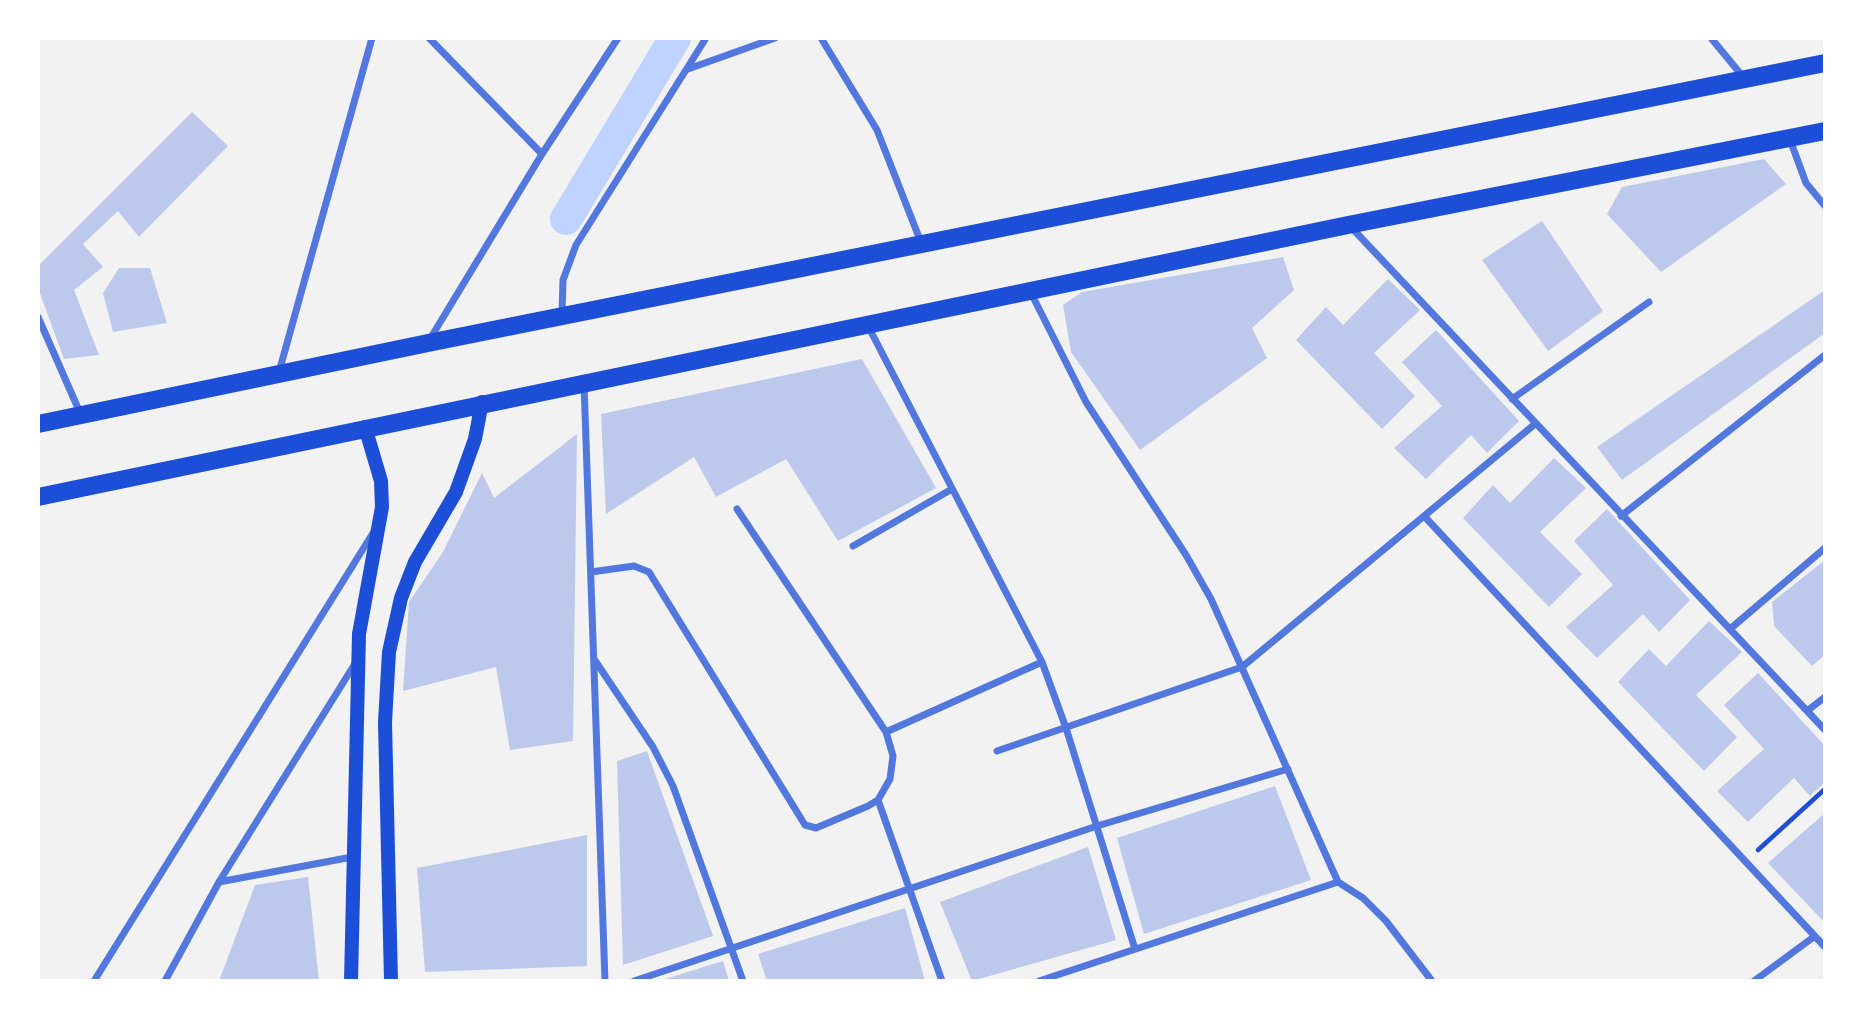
<!DOCTYPE html>
<style>
body{margin:0}
#map{position:relative;width:1863px;height:1019px;overflow:hidden;background:#f2f2f2;font-family:Commissioner,sans-serif}
canvas{display:block}
.frame{position:absolute;inset:0;border:40px solid #fff;pointer-events:none}
</style>
<div id="map">
<canvas width="1863" height="1019"></canvas>
<div class="frame"></div>
</div>
<script>
const ctx = document.querySelector('canvas').getContext('2d');
ctx.lineJoin = 'round';
function poly(rows) {
  const path = new Path2D();
  for (const r of rows) {
    path.moveTo(r[0], r[1]);
    for (let i = 2; i < r.length; i += 2) path.lineTo(r[i], r[i + 1]);
  }
  return path;
}
function trace(path, color, width, dash) {
  ctx.strokeStyle = color;
  ctx.lineWidth = width;
  ctx.lineCap = dash ? 'butt' : 'round';
  ctx.setLineDash(dash || []);
  ctx.stroke(path);
}
function paint(path, color) {
  ctx.fillStyle = color;
  ctx.fill(path, 'evenodd');
}
trace(poly([
 [566,219,675,38]
]), '#bfd3fe', 32);
paint(poly([
 [192,112,228,146,139,237,118,211,83,244,103,267,74,290,99,355,64,359,38,288,38,266],
 [1764,159,1786,184,1661,272,1607,214,1622,187],
 [1542,221,1603,311,1548,351,1482,260],
 [1283,257,1294,290,1252,328,1267,358,1140,450,1071,352,1063,305,1082,292],
 [119,268,150,268,167,323,113,332,103,293],
 [1388,279,1420,310,1374,353,1415,396,1382,429,1296,340,1326,307,1343,325],
 [1825,290,1825,333,1622,480,1597,447],
 [1436,330,1519,421,1487,453,1471,435,1426,479,1394,448,1442,406,1402,362],
 [862,359,936,488,838,541,786,459,716,497,694,457,606,514,601,414],
 [577,434,573,741,510,750,496,667,403,691,409,602,443,552,482,473,494,498],
 [1554,458,1586,488,1540,532,1582,574,1549,607,1463,518,1493,485,1510,503],
 [1607,509,1690,600,1659,632,1643,614,1597,658,1566,627,1613,585,1574,541],
 [1825,560,1825,655,1812,666,1774,626,1772,602],
 [1709,621,1742,652,1696,695,1737,737,1704,771,1618,682,1649,649,1666,666],
 [1758,673,1825,746,1825,782,1810,796,1794,778,1748,822,1717,791,1764,749,1724,705],
 [647,751,713,936,623,965,617,761],
 [1275,786,1311,880,1144,934,1117,838],
 [1825,813,1825,923,1768,863],
 [587,835,587,966,425,972,417,868],
 [1088,847,1116,940,972,981,940,902],
 [308,877,319,981,219,981,255,885],
 [905,908,925,981,767,981,758,954],
 [723,961,729,981,662,981,662,980]
]), '#bdc9ec');
trace(poly([
 [1758,850,1825,789]
]), '#1d4ed8', 4.5);
trace(poly([
 [429,38,542,154],
 [821,38,877,130,922,245],
 [1711,38,1744,78],
 [688,69,775,38],
 [1789,137,1806,183,1825,206],
 [1350,226,1825,730],
 [1030,291,1086,402,1186,555,1211,599,1338,882],
 [562,314,563,280,576,245,706,38],
 [38,317,81,415],
 [867,324,1042,662,1066,728,1135,949],
 [430,339,542,154,618,38],
 [279,372,372,38],
 [584,384,605,981],
 [1512,399,1649,302],
 [1621,516,1825,355],
 [1425,517,1825,947],
 [853,546,952,489],
 [591,572,634,566,649,572,805,825,816,828,868,806,878,800,890,779,893,756,886,732,737,509],
 [1730,629,1825,548],
 [594,659,653,747,673,786,743,981],
 [1807,711,1825,697],
 [886,732,1042,662],
 [997,751,1242,667,1535,424],
 [878,800,942,981],
 [219,882,352,857],
 [1338,882,1363,898,1386,921,1432,981],
 [94,981,373,533],
 [165,981,219,882,356,662],
 [634,981,1097,826,1288,769],
 [1039,981,1338,882],
 [1754,981,1815,936]
]), '#5277de', 7);
trace(poly([
 [351,981,359,634,382,507,381,481,365,427],
 [391,981,385,722,389,652,401,598,415,562,456,492,475,439,482,402]
]), '#1d4ed8', 14);
trace(poly([
 [38,424,428,343,1825,63],
 [38,497,1348,225,1825,131]
]), '#1d4ed8', 18);
</script>
